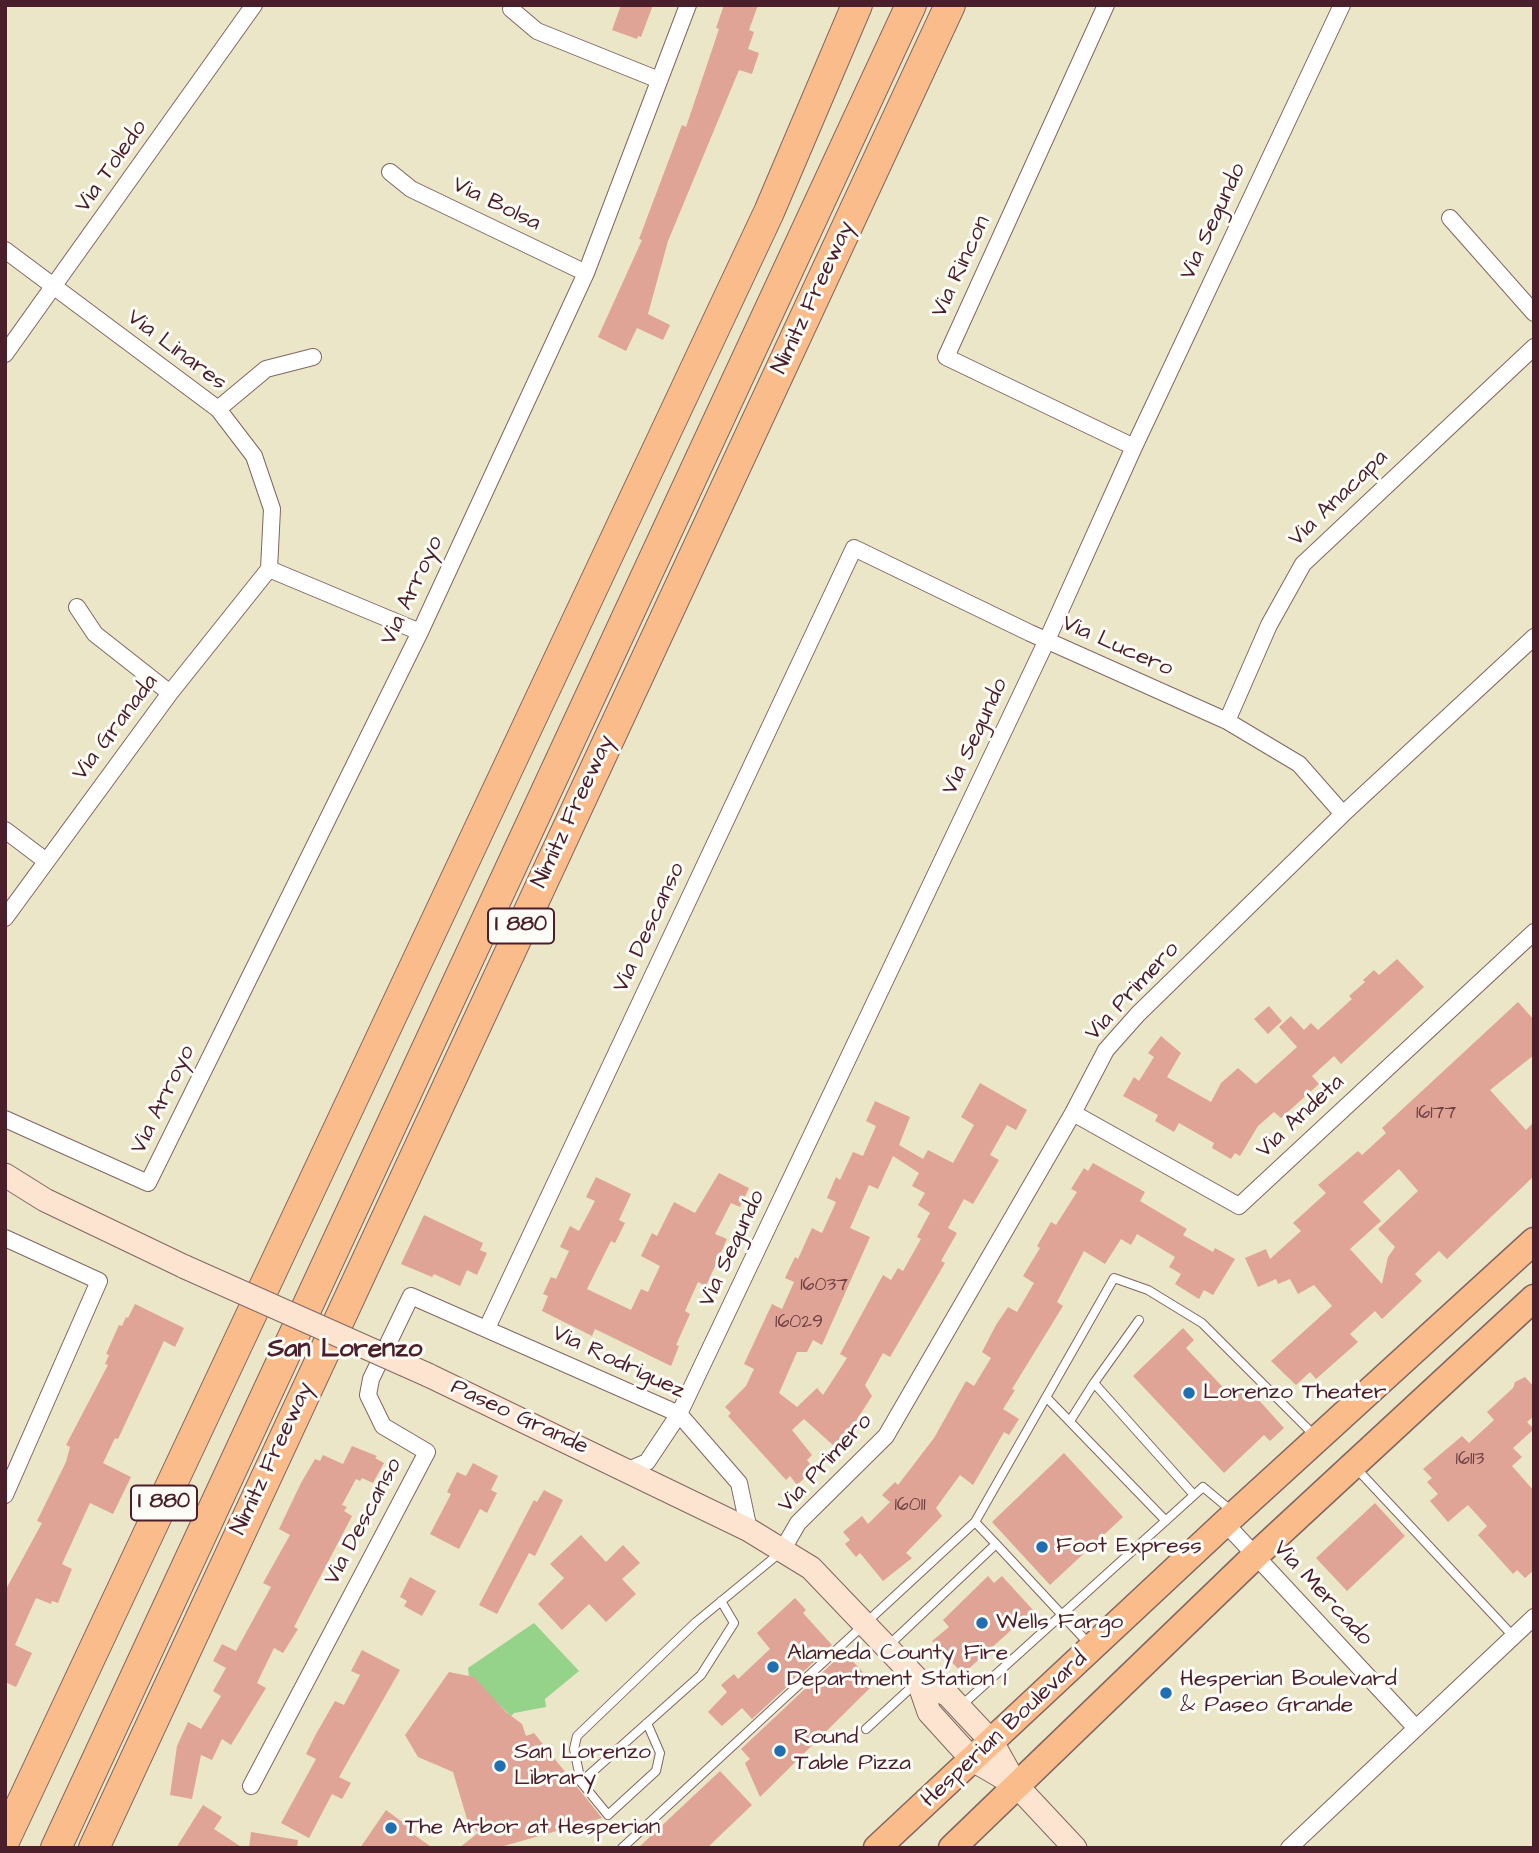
<!DOCTYPE html>
<style>
body{margin:0}
#map{position:relative;width:1539px;height:1853px;overflow:hidden;background:#ebe6c8;font-family:"Architects Daughter",sans-serif}
canvas{display:block}
.frame{position:absolute;inset:0;border:7px solid #4a1f2b;pointer-events:none}
</style>
<div id="map">
<canvas width="1539" height="1853"></canvas>
<div class="frame"></div>
</div>
<script>
const ctx = document.querySelector('canvas').getContext('2d');
ctx.lineJoin = 'round';
function paint(path, color) {
  ctx.fillStyle = color;
  ctx.fill(path, 'evenodd');
}
function poly(rows) {
  const path = new Path2D();
  for (const r of rows) {
    path.moveTo(r[0], r[1]);
    for (let i = 2; i < r.length; i += 2) path.lineTo(r[i], r[i + 1]);
  }
  return path;
}
function trace(path, color, width, dash) {
  ctx.strokeStyle = color;
  ctx.lineWidth = width;
  ctx.lineCap = dash ? 'butt' : 'round';
  ctx.setLineDash(dash || []);
  ctx.stroke(path);
}
function label(font, color, halo, rows, align = 'center') {
  ctx.font = font + ' "Architects Daughter",sans-serif';
  ctx.lineWidth = 6;
  ctx.setLineDash([]);
  ctx.textBaseline = 'middle';
  ctx.strokeStyle = halo;
  ctx.fillStyle = color;
  for (const [text, x, y, turn = 0] of rows) {
    ctx.save();
    ctx.translate(x, y);
    ctx.rotate((+turn || 0) * Math.PI / 180);
    ctx.textAlign = isNaN(turn) ? turn : align;
    if (halo) ctx.strokeText(text, 0, 0);
    ctx.fillText(text, 0, 0);
    ctx.restore();
  }
}
paint(poly([
 [534,1623,579,1671,545,1699,546,1707,514,1713,511,1716,469,1676,468,1668]
]), '#94d389');
paint(poly([
 [621,5,653,5,641,37,638,36,637,39,612,30],
 [724,5,758,5,749,30,754,32,748,49,759,53,752,74,739,70,668,241,648,314,670,325,663,340,637,328,626,351,598,337,642,240,639,239,682,125,686,127,719,29,716,28],
 [1397,959,1424,987,1341,1064,1334,1056,1312,1076,1319,1084,1281,1118,1274,1112,1258,1126,1240,1156,1235,1153,1231,1159,1212,1148,1214,1143,1179,1123,1174,1132,1155,1121,1158,1115,1123,1096,1134,1077,1139,1081,1154,1057,1148,1053,1161,1036,1181,1053,1167,1077,1211,1102,1221,1083,1238,1068,1256,1084,1297,1047,1279,1027,1291,1016,1304,1030,1311,1023,1318,1030,1352,999,1349,996,1365,982,1363,980,1374,970,1379,975],
 [1518,1002,1534,1020,1534,1055,1490,1090,1526,1130,1534,1122,1534,1176,1447,1259,1439,1251,1415,1274,1422,1281,1382,1319,1375,1311,1350,1334,1358,1342,1316,1379,1310,1372,1296,1385,1271,1361,1332,1306,1314,1285,1298,1294,1290,1279,1278,1284,1276,1279,1258,1287,1245,1258,1266,1249,1270,1259,1301,1231,1293,1223,1326,1193,1318,1185,1358,1151,1362,1155,1386,1133,1382,1128],
 [1399,1169,1418,1191,1378,1229,1395,1247,1388,1257,1382,1284,1350,1249,1381,1221,1363,1202],
 [1269,1006,1282,1021,1268,1034,1254,1019],
 [980,1083,1027,1110,1016,1130,1007,1125,990,1155,999,1160,973,1204,964,1199,948,1228,957,1233,941,1261,945,1263,890,1357,883,1353,865,1385,872,1396,854,1424,856,1426,834,1446,804,1419,792,1430,812,1455,807,1460,814,1469,797,1485,790,1476,786,1480,728,1416,731,1413,725,1407,746,1386,754,1369,744,1364,772,1304,782,1309,794,1282,785,1278,795,1257,798,1259,812,1228,822,1233,836,1202,827,1198,836,1177,840,1180,853,1152,863,1156,876,1126,866,1121,875,1101,910,1117,899,1145,923,1159,928,1150,953,1163,974,1125,961,1117],
 [893,1156,919,1173,912,1186,925,1193,918,1205,930,1213,917,1237,921,1239,903,1271,898,1268,891,1280,883,1275,840,1354,847,1358,823,1395,817,1388,797,1407,779,1393,797,1352,807,1352,813,1340,822,1345,870,1237,850,1228,869,1185,878,1189],
 [1093,1163,1145,1192,1140,1201,1187,1229,1183,1235,1213,1252,1215,1248,1235,1259,1213,1295,1204,1290,1199,1299,1175,1284,1181,1274,1169,1267,1175,1257,1137,1234,1131,1245,1121,1239,1105,1264,1084,1251,1057,1302,1063,1306,1012,1389,1015,1390,1003,1409,1019,1419,1009,1435,1004,1432,973,1485,960,1475,936,1508,942,1516,906,1553,912,1558,883,1581,860,1553,856,1557,845,1544,850,1540,843,1532,862,1516,868,1524,890,1502,882,1495,895,1482,898,1485,934,1438,966,1381,974,1386,991,1358,982,1352,996,1325,1008,1307,1017,1312,1034,1283,1023,1276,1040,1248,1037,1246,1051,1222,1056,1225,1077,1192,1071,1189,1084,1168,1088,1171],
 [719,1173,749,1188,740,1207,731,1203,715,1234,727,1239,706,1286,698,1282,685,1311,690,1314,676,1345,679,1346,671,1366,595,1329,592,1336,542,1311,548,1296,543,1294,551,1277,556,1279,569,1251,560,1247,570,1226,579,1231,595,1201,586,1197,596,1177,631,1194,619,1220,625,1223,615,1243,611,1241,587,1289,631,1310,641,1289,648,1292,660,1266,641,1256,652,1233,657,1236,674,1202,695,1213],
 [424,1215,483,1243,480,1250,487,1253,477,1275,467,1270,460,1286,434,1274,432,1277,401,1264],
 [135,1304,184,1328,175,1347,164,1341,118,1439,115,1438,103,1463,131,1477,113,1514,90,1503,62,1564,72,1569,58,1603,52,1601,51,1604,36,1598,15,1645,32,1653,16,1687,5,1682,5,1591,42,1523,37,1521,66,1462,70,1447,66,1445,108,1365,105,1364,109,1355,106,1354,119,1325,122,1326,126,1317,128,1318],
 [1183,1328,1194,1340,1186,1348,1234,1399,1247,1387,1284,1428,1270,1441,1264,1435,1224,1473,1133,1376],
 [1525,1377,1534,1387,1534,1416,1527,1422,1534,1429,1513,1448,1522,1457,1512,1466,1534,1491,1534,1570,1525,1578,1517,1570,1513,1574,1478,1535,1487,1526,1468,1505,1448,1522,1430,1501,1438,1494,1427,1482,1432,1478,1423,1469,1462,1436,1469,1443,1494,1420,1487,1412,1513,1388,1515,1382],
 [352,1446,377,1456,375,1458,384,1463,373,1483,362,1478,360,1481,356,1479,342,1505,347,1507,344,1511,352,1516,294,1627,298,1629,283,1653,274,1648,257,1683,266,1688,231,1745,222,1739,212,1760,201,1755,192,1799,170,1795,177,1746,188,1722,201,1729,221,1696,213,1691,226,1668,213,1661,222,1644,236,1651,271,1587,263,1583,290,1535,279,1529,301,1483,315,1459,320,1461,323,1455,343,1464],
 [1064,1453,1123,1517,1050,1585,992,1522],
 [473,1463,498,1476,491,1490,497,1493,487,1513,480,1509,459,1549,430,1534,451,1494,447,1492,457,1472,466,1476],
 [544,1490,563,1500,535,1556,529,1553,497,1614,479,1605,534,1500,537,1502],
 [1375,1503,1405,1536,1347,1591,1316,1558],
 [581,1535,606,1562,623,1545,640,1563,622,1579,636,1594,606,1622,589,1604,562,1630,538,1604,564,1578,550,1564],
 [988,1576,994,1583,1002,1576,1033,1610,963,1674,932,1641,949,1627,943,1620],
 [410,1577,436,1591,422,1616,404,1606,407,1601,400,1597],
 [795,1598,806,1610,803,1613,832,1645,752,1719,742,1708,722,1726,708,1712,727,1692,721,1685,734,1674,738,1679,770,1649,757,1633],
 [362,1650,400,1670,339,1777,351,1783,342,1799,332,1794,309,1838,281,1823,316,1759,306,1754,316,1734,335,1701,344,1705,360,1675,351,1671],
 [846,1654,874,1684,760,1797,745,1763,750,1759,741,1749,841,1655,843,1657],
 [449,1672,474,1677,506,1712,522,1724,526,1736,534,1733,602,1818,497,1848,459,1848,478,1833,467,1819,453,1772,418,1757,405,1735],
 [720,1771,752,1805,707,1848,638,1848],
 [203,1805,222,1817,214,1829,243,1848,176,1848],
 [386,1810,409,1827,407,1830,433,1848,360,1848],
 [251,1832,298,1840,297,1848,249,1848]
]), '#dfa496');
const lane = poly([
 [1094,1383,1139,1320],
 [1046,1397,1166,1521],
 [1070,1421,1094,1383,1194,1495],
 [1355,1467,1513,1636],
 [975,1522,996,1544],
 [889,1645,996,1544,1090,1645],
 [962,1705,1203,1487,1233,1512],
 [647,1723,660,1753,656,1771,608,1815,581,1782,574,1749,577,1736,696,1622,781,1552],
 [866,1729,916,1683],
 [581,1782,701,1675,734,1623,721,1601],
 [622,1848,975,1522,1114,1278,1148,1290,1202,1323,1314,1435]
]);
const street = poly([
 [1106,5,946,357,1134,447],
 [511,9,537,31,659,80],
 [390,172,411,189,586,273],
 [1450,218,1534,313],
 [5,250,218,409,254,456,272,509,269,569,420,632],
 [5,354,254,5],
 [218,409,266,369,313,357],
 [77,607,95,634,170,693],
 [1227,721,1269,625,1303,564,1534,347],
 [5,830,46,861],
 [5,918,170,693,269,569],
 [1073,1113,1239,1206,1534,932],
 [5,1119,148,1183,420,632,586,273,688,5],
 [5,1238,99,1281,5,1495],
 [487,1328,854,548,1030,633,1227,721,1299,764,1343,814],
 [628,1470,647,1462,679,1414,1047,640,1134,447,1342,5],
 [1225,1523,1415,1727],
 [783,1549,798,1523,886,1436,1073,1113,1106,1050,1138,1014,1343,814,1534,637],
 [251,1786,427,1452,383,1426,368,1395,371,1379,411,1296,679,1414,739,1483,749,1530],
 [1289,1848,1534,1617]
]);
const secondary = poly([
 [5,1175,45,1200,185,1267],
 [428,1375,749,1530,811,1568,918,1680,948,1695,992,1742,1016,1785,1075,1848],
 [918,1680,929,1712,958,1744,973,1760,1016,1785]
]);
const primary = poly([
 [877,1848,1225,1523,1534,1241],
 [952,1848,1255,1556,1534,1298]
]);
const highway = poly([
 [5,1839,769,212,857,5],
 [56,1848,911,5],
 [94,1848,950,5]
]);
trace(lane, '#826562', 10);
trace(street, '#826562', 18);
trace(secondary, '#826562', 25);
trace(primary, '#826562', 29);
trace(highway, '#826562', 32);
trace(lane, '#fff', 8);
trace(street, '#fff', 16);
trace(secondary, '#fde4d0', 23);
trace(primary, '#f9bc8a', 26);
trace(highway, '#f9bc8a', 30);
const secondaryBridge = poly([
 [185,1267,428,1375]
]);
trace(secondaryBridge, '#826562', 25, []);
trace(secondaryBridge, '#fde4d0', 23);
for (const [x, y, r, color] of [
 [1189,1393,7,"#1f6fb2"],
 [1042,1547,7,"#1f6fb2"],
 [982,1623,7,"#1f6fb2"],
 [773,1667,7,"#1f6fb2"],
 [1166,1693,7,"#1f6fb2"],
 [780,1751,7,"#1f6fb2"],
 [500,1766,7,"#1f6fb2"],
 [391,1828,7,"#1f6fb2"]
]) {
  const dot = new Path2D();
  dot.arc(x, y, r, 0, 2 * Math.PI);
  ctx.fillStyle = color;
  ctx.fill(dot);
  trace(dot, '#fdfcf7', 2.5);
}
label('19px', '#6f4046', null, [
 ["16177",1436,1114],
 ["16037",824,1286],
 ["16029",799,1323],
 ["16113",1470,1460],
 ["16011",910,1506]
]);
for (const [x, y, w] of [
 [521,926,66],
 [164,1503,66]
]) {
  const box = new Path2D();
  box.roundRect(x - w / 2, y - 17.5, w, 35, 5);
  ctx.fillStyle = '#fdfcf7';
  ctx.fill(box);
  trace(box, '#4a1f2b', 2);
}
label('bold 21px', '#4a1f2b', null, [
 ["I 880",521,926],
 ["I 880",164,1503]
]);
label('23px', '#4a1f2b', '#fdfcf7', [
 ["Via Toledo",112,167,-55],
 ["Via Bolsa",496,205,26],
 ["Via Segundo",1214,222,-65],
 ["Via Rincon",962,267,-65],
 ["Nimitz Freeway",814,298,-65],
 ["Via Linares",176,351,37],
 ["Via Anacapa",1339,499,-44],
 ["Via Arroyo",413,591,-65],
 ["Via Lucero",1117,647,24],
 ["Via Granada",116,728,-53],
 ["Via Segundo",976,737,-65],
 ["Nimitz Freeway",574,812,-65],
 ["Via Descanso",650,928,-65],
 ["Via Primero",1133,992,-47],
 ["Via Arroyo",164,1100,-64],
 ["Via Andeta",1301,1117,-43],
 ["Via Segundo",733,1249,-65],
 ["Via Rodriguez",618,1363,25],
 ["Paseo Grande",519,1418,25],
 ["Nimitz Freeway",273,1459,-65],
 ["Via Primero",826,1464,-47],
 ["Via Descanso",364,1522,-62],
 ["Via Mercado",1322,1594,47],
 ["Hesperian Boulevard",1005,1730,-43]
]);
label('23px', '#4a1f2b', '#fdfcf7', [
 ["Lorenzo Theater",1203,1393],
 ["Foot Express",1056,1547],
 ["Wells Fargo",996,1623],
 ["Alameda County Fire",787,1654],
 ["Department Station 1",787,1680],
 ["Hesperian Boulevard",1180,1680],
 ["& Paseo Grande",1180,1706],
 ["Round",794,1738],
 ["Table Pizza",794,1764],
 ["San Lorenzo",514,1753],
 ["Library",514,1779],
 ["The Arbor at Hesperian",405,1828]
], 'left');
label('bold 26px', '#4a1f2b', '#fdfcf7', [
 ["San Lorenzo",345,1351]
]);
</script>
